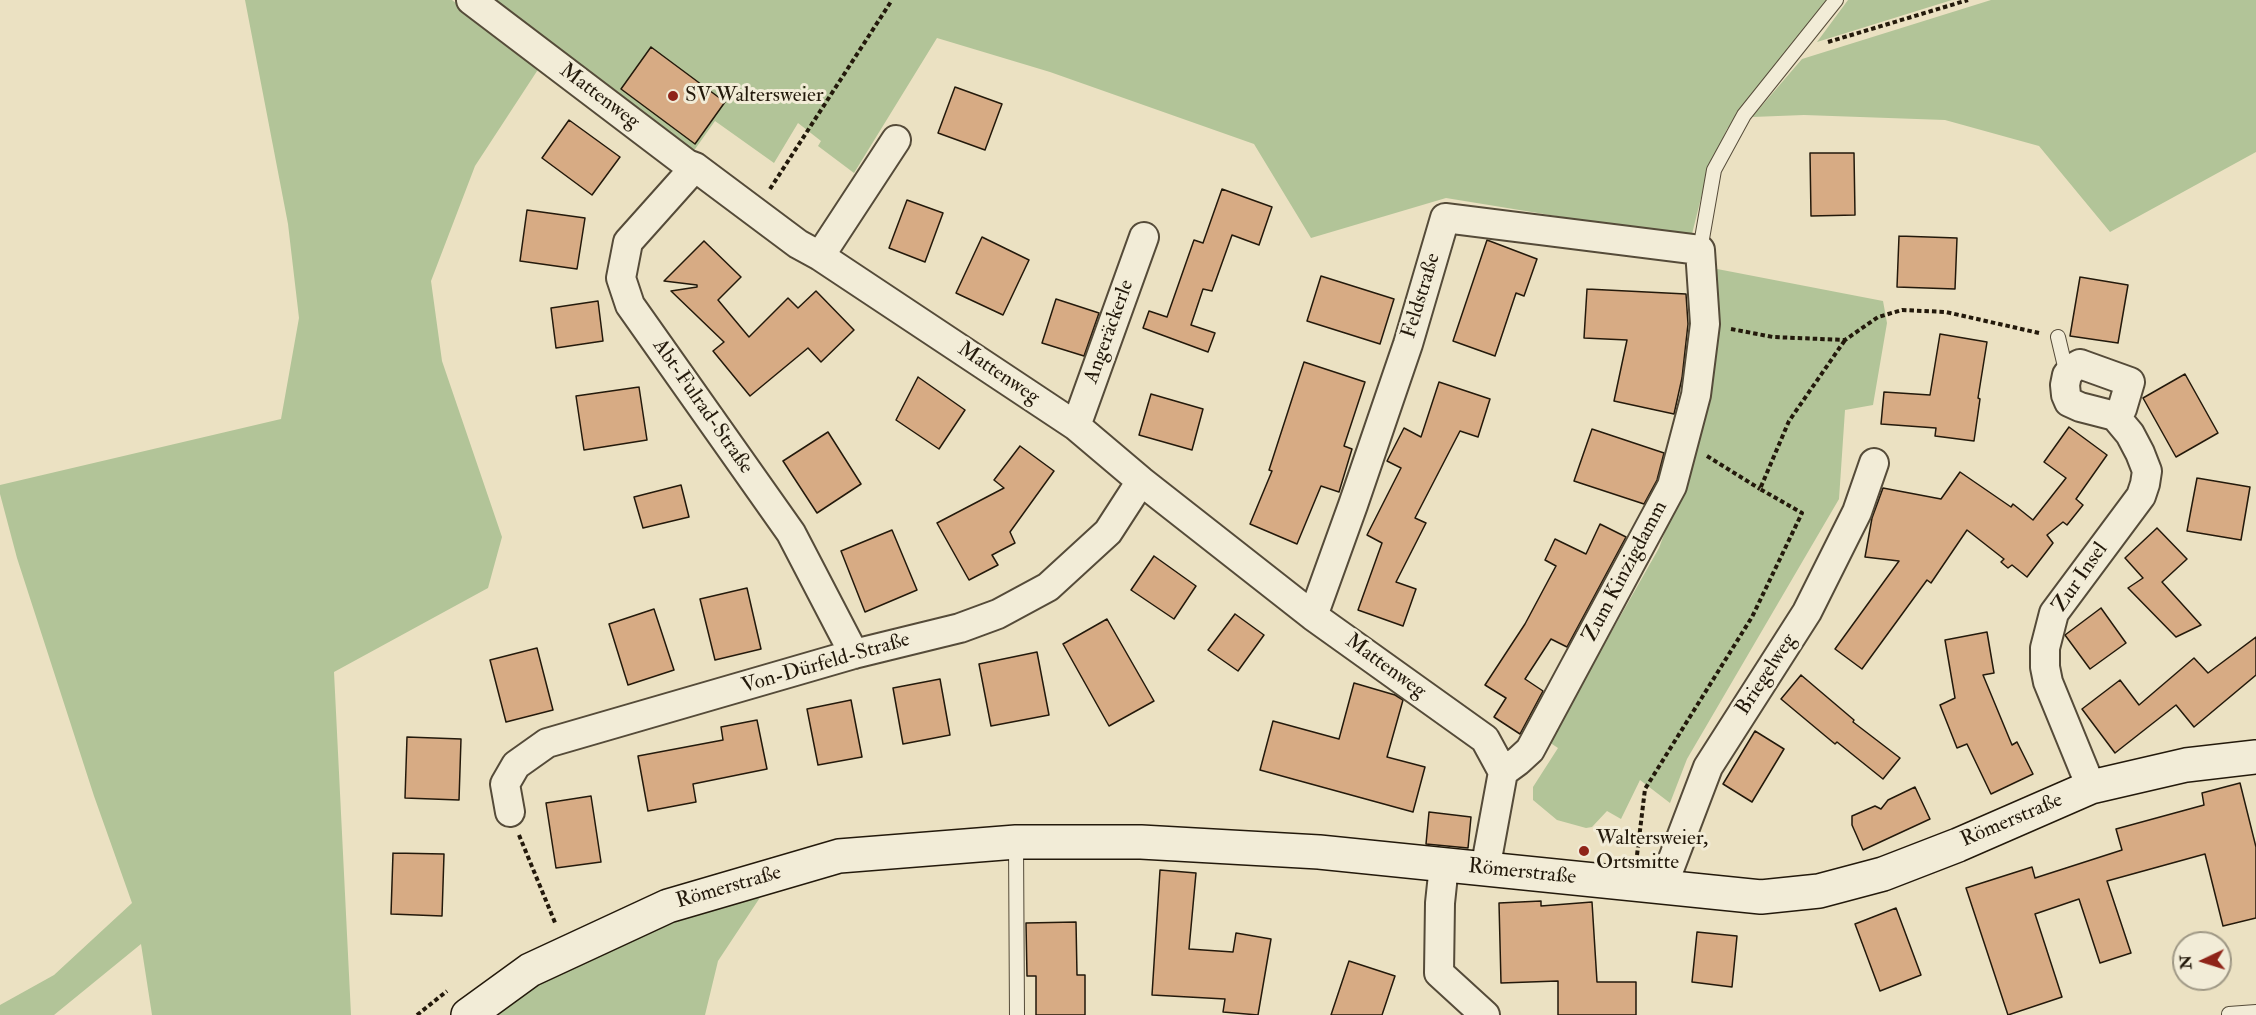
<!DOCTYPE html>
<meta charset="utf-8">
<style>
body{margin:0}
#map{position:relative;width:2256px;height:1015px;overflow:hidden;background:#ebe1c2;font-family:"IM FELL Double Pica",serif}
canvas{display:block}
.north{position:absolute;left:2172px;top:931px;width:60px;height:60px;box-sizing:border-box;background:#f2ecd7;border:2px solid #9f9885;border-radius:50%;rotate:266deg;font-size:16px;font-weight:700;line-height:24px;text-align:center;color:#23190b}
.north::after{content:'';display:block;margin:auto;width:21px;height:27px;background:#8f2418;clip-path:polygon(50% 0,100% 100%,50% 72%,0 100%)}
</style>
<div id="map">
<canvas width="2256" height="1015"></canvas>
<div class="north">N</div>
</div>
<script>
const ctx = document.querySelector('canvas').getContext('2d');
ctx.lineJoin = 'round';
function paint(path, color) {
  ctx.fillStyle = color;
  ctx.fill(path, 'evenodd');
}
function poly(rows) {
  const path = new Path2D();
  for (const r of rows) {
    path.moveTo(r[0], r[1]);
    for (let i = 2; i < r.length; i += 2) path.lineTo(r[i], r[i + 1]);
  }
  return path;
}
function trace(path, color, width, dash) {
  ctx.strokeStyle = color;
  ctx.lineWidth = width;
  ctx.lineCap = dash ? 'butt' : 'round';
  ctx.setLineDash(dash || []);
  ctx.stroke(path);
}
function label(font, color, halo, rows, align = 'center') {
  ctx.font = font + ' "IM FELL Double Pica",serif';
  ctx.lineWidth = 6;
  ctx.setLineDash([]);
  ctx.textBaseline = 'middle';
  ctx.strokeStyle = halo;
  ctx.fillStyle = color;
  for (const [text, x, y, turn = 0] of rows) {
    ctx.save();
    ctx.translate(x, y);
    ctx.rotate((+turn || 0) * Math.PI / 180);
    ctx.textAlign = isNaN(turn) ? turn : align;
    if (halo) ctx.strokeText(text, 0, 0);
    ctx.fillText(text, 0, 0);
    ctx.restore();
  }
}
paint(poly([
 [245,0,452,0,539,68,475,166,431,281,442,361,502,537,488,588,334,672,351,1015,152,1015,141,944,54,1015,0,1015,0,1005,54,975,132,903,94,796,17,558,0,494,0,485,281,419,299,318,288,224],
 [484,0,1830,0,1727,129,1707,174,1691,238,1446,198,1311,238,1254,144,1050,72,937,38,854,173,818,146,821,141,798,123,774,163,715,121,693,152],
 [1848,0,1952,0,1817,42],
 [1991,0,2256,0,2256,152,2110,232,2039,146,1945,120,1804,115,1752,117,1802,59],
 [1712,268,1883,301,1887,323,1873,405,1845,410,1839,499,1687,759,1670,803,1640,780,1621,819,1607,811,1592,827,1586,828,1557,820,1533,800,1533,787,1558,748,1549,742,1659,548,1691,462],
 [761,896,718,961,705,1015,487,1015,594,953,734,900]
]), '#b2c498');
const building = poly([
 [651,47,725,102,695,144,621,89,651,47],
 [955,87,1002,104,985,150,938,133,955,87],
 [569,120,620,157,592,195,542,158,569,120],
 [1810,153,1854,153,1855,215,1811,216,1810,153],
 [1222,189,1272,207,1259,245,1232,235,1212,291,1203,289,1191,325,1215,333,1208,352,1143,328,1149,311,1167,317,1194,240,1203,243,1222,189],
 [907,200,943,213,925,262,889,248,907,200],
 [527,210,585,218,577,269,520,261,527,210],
 [1899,236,1957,238,1955,289,1897,287,1899,236],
 [982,237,1029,260,1003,315,956,293,982,237],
 [1487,240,1537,259,1524,296,1516,293,1495,356,1453,341,1487,240],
 [704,241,741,277,718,300,749,337,788,298,798,308,816,291,854,330,821,362,808,348,750,396,713,351,724,342,671,291,697,287,697,285,664,281,704,241],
 [1321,276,1394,299,1380,344,1307,321,1321,276],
 [2080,277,2128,285,2118,343,2070,336,2080,277],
 [1587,289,1686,294,1688,324,1682,378,1674,414,1614,401,1627,340,1584,338,1587,289],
 [1056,299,1099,313,1084,356,1042,343,1056,299],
 [598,301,603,341,556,348,551,308,598,301],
 [1940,334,1987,342,1978,398,1980,399,1974,441,1935,436,1936,428,1881,424,1884,392,1930,395,1940,334],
 [1304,362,1365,382,1344,446,1352,449,1339,492,1321,486,1297,544,1250,524,1272,471,1269,470,1304,362],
 [2185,374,2218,433,2176,457,2143,398,2185,374],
 [918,377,965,410,939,449,896,420,918,377],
 [1439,382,1490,399,1478,437,1460,431,1415,518,1426,523,1396,582,1416,589,1403,626,1358,610,1382,543,1367,535,1401,468,1387,461,1404,428,1421,437,1439,382],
 [639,387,647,440,584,450,576,396,639,387],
 [1151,394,1203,409,1192,450,1139,435,1151,394],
 [2069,427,2107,455,2076,499,2083,505,2067,525,2063,522,2047,535,2053,543,2027,577,2012,565,2008,568,2001,562,2004,559,1967,530,1931,583,1927,580,1862,669,1835,649,1899,561,1865,557,1872,518,1883,488,1941,499,1960,472,2011,507,2013,504,2033,520,2066,478,2044,462,2069,427],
 [1592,429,1664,453,1657,480,1644,504,1574,481,1592,429],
 [828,432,861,484,817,513,783,461,828,432],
 [1020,446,1054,471,1010,532,1015,543,992,555,998,565,969,580,937,523,1004,488,994,480,1020,446],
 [2197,478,2250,487,2241,540,2187,531,2197,478],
 [681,485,689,517,643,528,634,497,681,485],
 [1600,524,1626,537,1567,647,1551,639,1525,679,1543,691,1520,734,1494,717,1506,698,1485,685,1525,624,1556,566,1545,560,1555,539,1586,554,1600,524],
 [2157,528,2187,559,2162,582,2201,625,2176,637,2128,588,2143,578,2125,558,2157,528],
 [892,530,917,590,865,612,841,551,892,530],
 [1154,556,1196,586,1174,619,1131,590,1154,556],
 [747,588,761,649,715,660,700,599,747,588],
 [2101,608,2126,643,2090,669,2065,635,2101,608],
 [654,609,674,670,628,685,609,624,654,609],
 [1235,614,1264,635,1238,671,1208,650,1235,614],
 [1107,619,1154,701,1109,726,1063,644,1107,619],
 [1987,632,1994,673,1983,675,2012,745,2017,742,2033,774,1991,794,1967,744,1957,748,1940,705,1955,698,1945,640,1987,632],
 [2256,637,2256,675,2194,727,2176,705,2115,753,2082,709,2120,680,2139,705,2194,658,2208,673,2256,637],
 [537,648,553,710,506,722,490,660,537,648],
 [1037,652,1049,715,991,726,979,664,1037,652],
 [1801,675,1854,720,1853,722,1900,758,1883,779,1837,742,1835,744,1781,699,1801,675],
 [940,679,950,735,903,744,893,688,940,679],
 [1354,683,1395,695,1403,700,1387,757,1425,767,1413,812,1260,770,1273,721,1339,739,1354,683],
 [851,700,862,757,818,765,807,709,851,700],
 [757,720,767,769,693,784,696,802,648,811,638,756,723,740,721,727,757,720],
 [1755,731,1784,749,1752,802,1723,784,1755,731],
 [407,737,461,739,459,800,405,798,407,737],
 [2240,783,2256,847,2256,918,2223,926,2205,854,2107,881,2131,953,2100,963,2079,899,2035,914,2062,997,2008,1015,1966,888,2032,867,2035,878,2122,850,2116,829,2204,805,2202,793,2240,783],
 [1915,787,1930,819,1863,850,1852,825,1852,816,1875,806,1881,809,1888,800,1915,787],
 [591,796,601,862,556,868,546,803,591,796],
 [1429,812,1471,817,1468,848,1426,844,1429,812],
 [393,853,444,854,442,916,391,914,393,853],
 [1160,870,1196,873,1189,949,1233,952,1236,933,1271,939,1258,1015,1223,1012,1225,999,1152,995,1160,870],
 [1541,901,1541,906,1592,902,1597,982,1636,982,1636,1015,1558,1015,1558,981,1501,983,1499,903,1541,901],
 [1896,908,1921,975,1880,991,1855,924,1896,908],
 [1076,922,1077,975,1085,975,1085,1015,1036,1015,1036,976,1027,976,1026,923,1076,922],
 [1697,932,1737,936,1732,987,1692,982,1697,932],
 [1349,961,1395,976,1382,1015,1331,1015,1349,961]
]);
paint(building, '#d7ab84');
trace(building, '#23190b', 1.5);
const lane = poly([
 [1700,250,1714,170,1744,115,1836,0],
 [2058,337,2067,375],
 [1016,842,1017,1015],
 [2229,1014,2256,1012]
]);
const street = poly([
 [471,0,687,164,695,167,798,244,820,256,1076,426,1141,481,1313,616,1485,739,1503,772],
 [695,167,628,242,621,278,630,305,791,533,854,654],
 [820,256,896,140],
 [2080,364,2130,382,2122,409,2115,416,2080,407,2069,402,2066,395,2065,385,2067,375,2073,368,2080,364],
 [1076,426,1144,237],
 [1313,616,1353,505,1408,344,1445,218,1700,250,1705,324,1696,395,1672,486,1530,750,1518,761,1503,772,1485,870],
 [2091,787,2048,682,2045,667,2045,648,2054,613,2141,496,2145,484,2147,471,2140,453,2130,434,2115,416],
 [510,812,505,784,516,765,547,743,854,654,960,628,998,614,1048,587,1108,532,1141,481],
 [1444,865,1440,903,1439,973,1485,1015],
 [1662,888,1708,767,1807,612,1857,512,1874,463]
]);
const secondary = poly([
 [468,1015,530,970,668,906,839,856,1016,842,1141,842,1319,852,1761,897,1819,891,1883,874,1958,845,2091,787,2186,765,2256,757]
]);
trace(lane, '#554b39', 16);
trace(street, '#554b39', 32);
trace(secondary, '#23190b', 36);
trace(poly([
 [1828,42,1968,0],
 [770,189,892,0],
 [1731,329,1773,337,1845,340,1878,317,1902,310,1946,312,2039,333],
 [1707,456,1760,489],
 [519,835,556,925],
 [1637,855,1645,789,1752,617,1802,513,1760,489,1789,421,1845,340],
 [417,1015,447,991]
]), '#23190b', 4, [4.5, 3]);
trace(lane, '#f2ecd7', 14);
trace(street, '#f2ecd7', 28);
trace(secondary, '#f2ecd7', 33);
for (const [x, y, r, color] of [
 [673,96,6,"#8f2418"],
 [1584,851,6,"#8f2418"]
]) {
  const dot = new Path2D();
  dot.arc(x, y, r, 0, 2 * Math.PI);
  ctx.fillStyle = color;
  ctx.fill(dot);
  trace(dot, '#f2ecd7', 2);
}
label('21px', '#23190b', '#f2ecd7', [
 ["SV Waltersweier",685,96],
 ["Waltersweier,",1596,839],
 ["Ortsmitte",1596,863]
], 'left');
label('21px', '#23190b', '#f2ecd7', [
 ["Mattenweg",599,97,37],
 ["Feldstraße",1422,296,-73],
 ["Angeräckerle",1110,332,-70],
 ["Mattenweg",998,374,34],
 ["Abt-Fulrad-Straße",702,407,55],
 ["Zum Kinzigdamm",1626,572,-62],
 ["Zur Insel",2081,578,-55],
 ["Von-Dürfeld-Straße",826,664,-16],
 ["Mattenweg",1385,667,36],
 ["Briegelweg",1767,675,-57],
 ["Römerstraße",2012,821,-23],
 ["Römerstraße",1522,873,6],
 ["Römerstraße",729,888,-16]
]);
</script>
